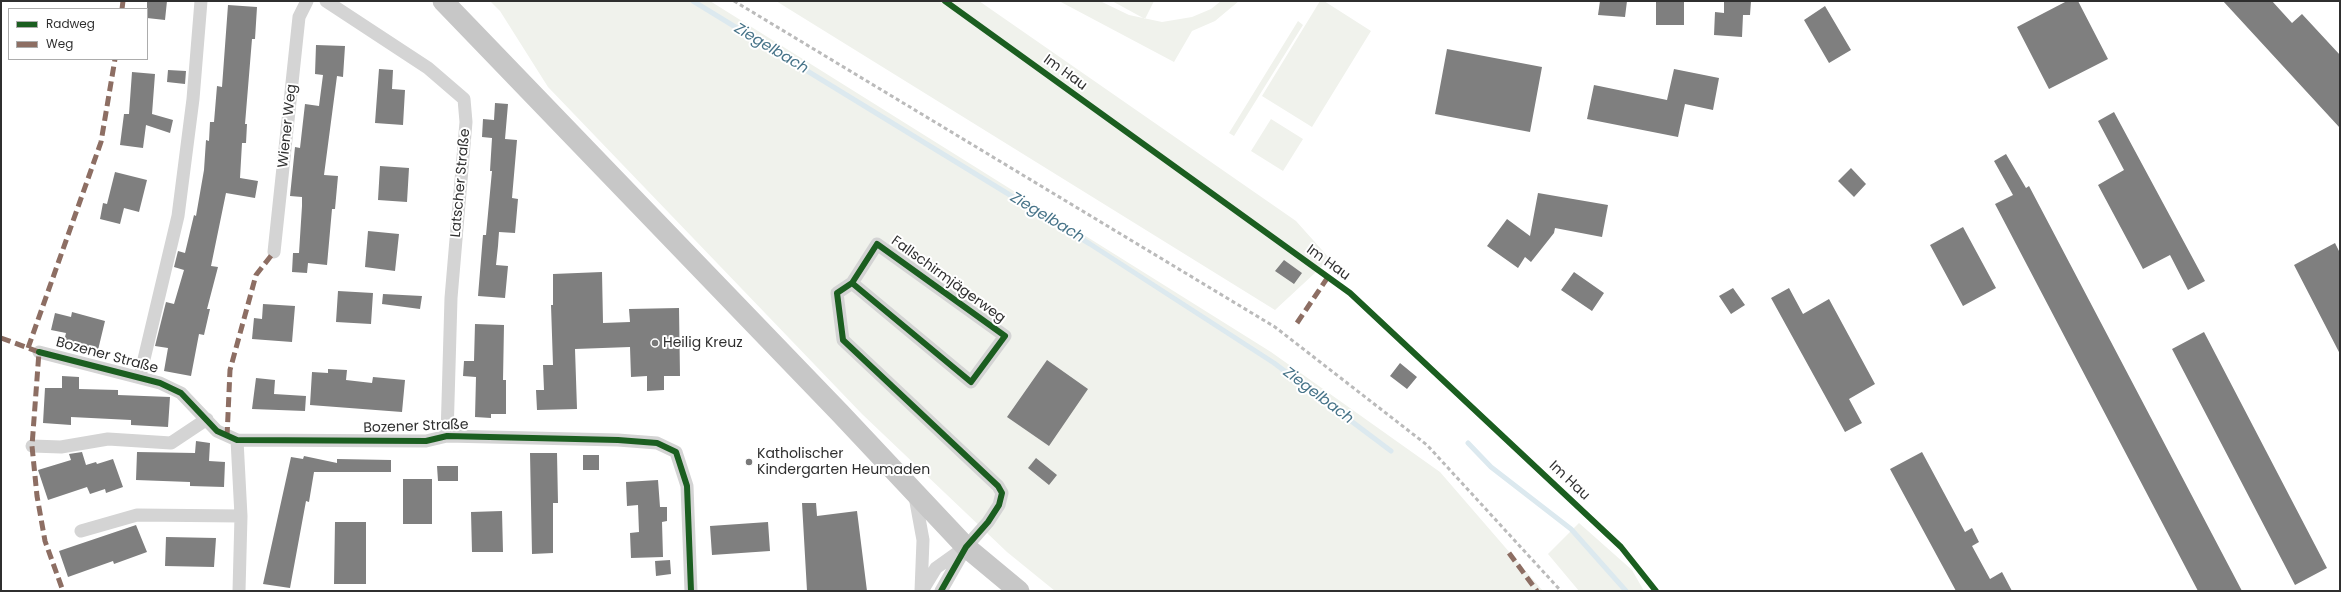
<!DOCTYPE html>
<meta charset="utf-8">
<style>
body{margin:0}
#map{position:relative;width:2341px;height:592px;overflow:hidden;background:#fff;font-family:Poppins,sans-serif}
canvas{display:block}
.frame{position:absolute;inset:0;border:2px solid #2f2f2f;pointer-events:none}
.legend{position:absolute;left:8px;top:8px;width:140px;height:52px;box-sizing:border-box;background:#fff;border:1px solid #acacac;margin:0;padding:5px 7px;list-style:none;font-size:12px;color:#2f2f2f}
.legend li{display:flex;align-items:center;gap:8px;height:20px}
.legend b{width:20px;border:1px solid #acacac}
</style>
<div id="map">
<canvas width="2341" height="592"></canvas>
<div class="frame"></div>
<ul class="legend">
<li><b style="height:5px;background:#1b5e20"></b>Radweg</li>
<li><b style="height:5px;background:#8d6e63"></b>Weg</li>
</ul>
</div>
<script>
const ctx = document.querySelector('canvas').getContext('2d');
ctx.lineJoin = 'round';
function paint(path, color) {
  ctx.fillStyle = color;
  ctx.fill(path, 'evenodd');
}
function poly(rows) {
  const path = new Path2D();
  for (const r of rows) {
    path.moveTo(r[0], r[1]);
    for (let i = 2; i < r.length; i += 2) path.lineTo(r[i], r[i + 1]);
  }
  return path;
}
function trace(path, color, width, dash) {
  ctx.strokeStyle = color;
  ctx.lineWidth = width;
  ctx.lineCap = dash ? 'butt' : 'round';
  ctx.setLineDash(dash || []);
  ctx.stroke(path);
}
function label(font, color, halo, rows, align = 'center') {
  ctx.font = font + ' Poppins,sans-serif';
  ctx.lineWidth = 4;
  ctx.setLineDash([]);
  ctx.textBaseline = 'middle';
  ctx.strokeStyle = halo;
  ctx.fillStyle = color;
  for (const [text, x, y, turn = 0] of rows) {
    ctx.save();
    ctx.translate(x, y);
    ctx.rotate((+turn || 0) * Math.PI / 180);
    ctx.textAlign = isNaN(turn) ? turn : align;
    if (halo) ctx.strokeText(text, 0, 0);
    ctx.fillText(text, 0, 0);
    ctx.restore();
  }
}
paint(poly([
 [490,1,710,1,1271,352,1440,472,1543,591,1055,591,1007,552,862,414,548,87,500,11],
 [776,1,979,1,1296,221,1330,259,1275,310],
 [1059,1,1100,1,1129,15,1162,22,1192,17,1211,9,1221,1,1239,1,1215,21,1192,31,1174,62],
 [1112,1,1154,1,1145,19],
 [1320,1,1324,1,1371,31,1312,127,1262,96],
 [1298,21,1303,25,1234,136,1229,133],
 [1271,119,1303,139,1283,171,1251,151],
 [1579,523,1632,570,1644,591,1579,591,1548,554]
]), '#f0f2ec');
trace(poly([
 [693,1,1090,244,1274,363,1391,451],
 [1468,443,1491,467,1571,529,1626,591]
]), '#dce9ef', 5);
paint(poly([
 [147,1,167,1,165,20,147,18],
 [1600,1,1627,1,1625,17,1598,15],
 [1656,1,1684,1,1684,25,1656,25],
 [1724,1,1751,1,1750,15,1743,15,1742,37,1714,35,1715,12,1724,13],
 [2067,1,2078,1,2108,59,2049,89,2017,27],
 [2223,1,2272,1,2292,23,2302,14,2340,55,2340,128],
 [228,5,257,7,255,39,252,39,245,124,247,124,246,143,242,143,240,178,258,181,255,198,226,193,211,266,218,267,207,309,210,309,204,335,199,334,191,376,164,371,168,348,155,346,166,302,174,304,184,270,174,267,178,251,185,253,194,215,196,216,204,170,206,140,209,141,210,122,214,122,217,86,222,87],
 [1825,6,1851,50,1829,63,1804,20],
 [316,45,345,46,343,77,337,76,324,175,338,176,335,209,332,209,327,265,308,263,307,273,292,272,293,253,299,253,302,206,302,197,290,196,295,147,300,148,305,104,319,106,323,75,315,74],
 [1447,49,1542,67,1530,132,1435,114],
 [379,69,393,70,392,89,405,90,403,125,375,123],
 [1674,69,1719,78,1713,110,1685,104,1678,137,1587,119,1594,85,1667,100],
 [168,70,186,71,185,84,167,82],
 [132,72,155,74,152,114,173,120,170,133,146,125,143,148,120,145,124,114,129,114],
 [495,103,508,104,505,139,517,140,512,198,518,199,515,233,499,232,498,246,496,265,508,266,505,298,478,296,483,235,486,235,492,171,490,171,492,138,482,137,483,119,494,120],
 [2114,112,2205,281,2188,290,2170,255,2143,269,2098,185,2124,170,2098,121],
 [2006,154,2026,188,2029,186,2242,591,2198,591,1995,204,2013,195,1994,161],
 [380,166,409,168,407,202,378,200],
 [1851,168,1866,184,1854,197,1838,181],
 [115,172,147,180,139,212,124,208,120,224,100,219,103,203,107,204],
 [1538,193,1608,205,1602,237,1555,228,1554,233,1531,262,1525,257,1518,268,1487,246,1507,219,1530,236],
 [1963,227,1996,288,1963,306,1930,245],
 [368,231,399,234,395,271,365,267],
 [2335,243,2340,253,2340,354,2294,265],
 [1284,260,1302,273,1294,284,1275,271],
 [602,272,603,323,630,322,629,309,679,308,680,376,664,376,664,390,647,391,647,376,631,377,630,347,575,349,577,409,537,410,536,390,544,390,543,365,553,365,551,305,553,305,553,274],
 [1574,272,1604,293,1592,311,1561,290],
 [1733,288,1745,305,1731,314,1719,296],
 [1789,288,1803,314,1829,299,1875,384,1849,399,1862,423,1845,432,1771,298],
 [338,291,373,293,371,324,336,322],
 [383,294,422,296,420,309,382,304],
 [263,304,295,306,292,342,252,339,254,318,262,319],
 [72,312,105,321,98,350,64,341,66,333,51,330,55,313,71,317],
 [475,324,504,325,503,380,506,380,506,414,491,414,491,418,475,417,476,377,463,376,464,361,474,361],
 [2204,332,2327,568,2295,585,2172,349],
 [1047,360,1088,389,1049,446,1007,417],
 [1400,363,1417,377,1407,389,1390,376],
 [328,369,347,370,346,380,372,383,373,377,405,380,402,412,310,405,312,372,328,373],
 [62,376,79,377,79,389,118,390,118,395,170,397,168,427,131,425,131,420,71,417,71,425,43,423,45,388,62,388],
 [256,378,275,380,274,394,306,396,305,411,252,409],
 [196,441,210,443,209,461,225,462,224,487,190,486,190,482,136,480,137,452,195,453],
 [82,452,86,465,96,462,97,464,113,459,123,487,106,493,105,489,90,494,87,487,48,500,38,470,71,460,69,454],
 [1922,452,1965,532,1972,528,1979,542,1972,546,1990,579,2002,572,2012,591,1956,591,1890,469],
 [530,453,557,453,558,503,553,503,553,553,532,554],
 [583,455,599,455,599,470,583,470],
 [304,456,337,463,337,459,391,460,391,472,314,472,309,502,306,501,290,588,263,584,291,457,303,459],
 [1036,458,1057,475,1049,485,1028,468],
 [437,466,458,466,458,481,438,481],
 [403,479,432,479,432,524,403,524],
 [658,480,660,507,667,507,667,521,662,522,663,557,631,558,630,533,639,532,638,505,627,506,626,482],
 [802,503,816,503,817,516,857,511,867,591,807,591],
 [502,511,503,552,472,552,471,512],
 [335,522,366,522,366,584,334,584],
 [768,522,770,551,712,555,710,526],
 [136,525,147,552,114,564,113,561,68,577,59,551],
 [166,537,216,538,214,567,165,566],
 [670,560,671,574,656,576,655,561]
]), '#7f7f7f');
trace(poly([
 [326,1,428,68,464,99,466,122,451,298,447,436],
 [274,252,299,17,307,1],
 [852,283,971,382,1005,336,877,244,852,283,837,293,843,340,998,486,1002,493,999,505,988,522,966,547,941,591],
 [39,352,160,383,181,393,217,431,237,440,426,441,447,436,618,440,657,443,676,452,687,486,691,591],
 [140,376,178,216,193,99,201,1],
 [237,440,241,516,239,591],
 [32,446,61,447,108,439,171,443,207,419],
 [914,491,923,540,921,591],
 [81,531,137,515,241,516],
 [922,591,936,568,964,548]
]), '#d4d4d4', 13);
trace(poly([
 [443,1,840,413,966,547,1019,591]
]), '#c7c7c7', 21);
trace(poly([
 [734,1,1275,327,1427,445,1561,591]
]), '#bbb', 3, [4, 3]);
trace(poly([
 [122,9,123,1],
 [1297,323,1328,277],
 [1,338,39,352,32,446,37,496,45,541,63,591],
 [28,348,101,142,115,59],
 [227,437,230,370,256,275,274,252],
 [1509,553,1537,591]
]), '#8d6e63', 5, [10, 5]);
trace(poly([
 [945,1,1350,293,1621,547,1656,591],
 [852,283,971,382,1005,336,877,244,852,283,837,293,843,340,998,486,1002,493,999,505,988,522,966,547,941,591],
 [39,352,160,383,181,393,217,431,237,440,426,441,447,436,618,440,657,443,676,452,687,486,691,591]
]), '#1b5e20', 6);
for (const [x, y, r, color] of [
 [655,343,4,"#787878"],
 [749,462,4,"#787878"]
]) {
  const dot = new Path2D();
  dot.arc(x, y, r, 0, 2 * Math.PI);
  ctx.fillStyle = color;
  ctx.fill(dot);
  trace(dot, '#fff', 1.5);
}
label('14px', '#2f2f2f', '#fff', [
 ["Im Hau",1065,73,36],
 ["Wiener Weg",288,126,-84],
 ["Latscher Straße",461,183,-85],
 ["Im Hau",1328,263,36],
 ["Fallschirmjägerweg",948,280,36],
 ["Bozener Straße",107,356,15],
 ["Bozener Straße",416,427,-2],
 ["Im Hau",1569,481,43]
]);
label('14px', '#2f2f2f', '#fff', [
 ["Heilig Kreuz",663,343],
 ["Katholischer",757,454],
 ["Kindergarten Heumaden",757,470]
], 'left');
label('italic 15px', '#467388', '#fff', [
 ["Ziegelbach",771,49,31],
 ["Ziegelbach",1047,218,31],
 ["Ziegelbach",1318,396,37]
]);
</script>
